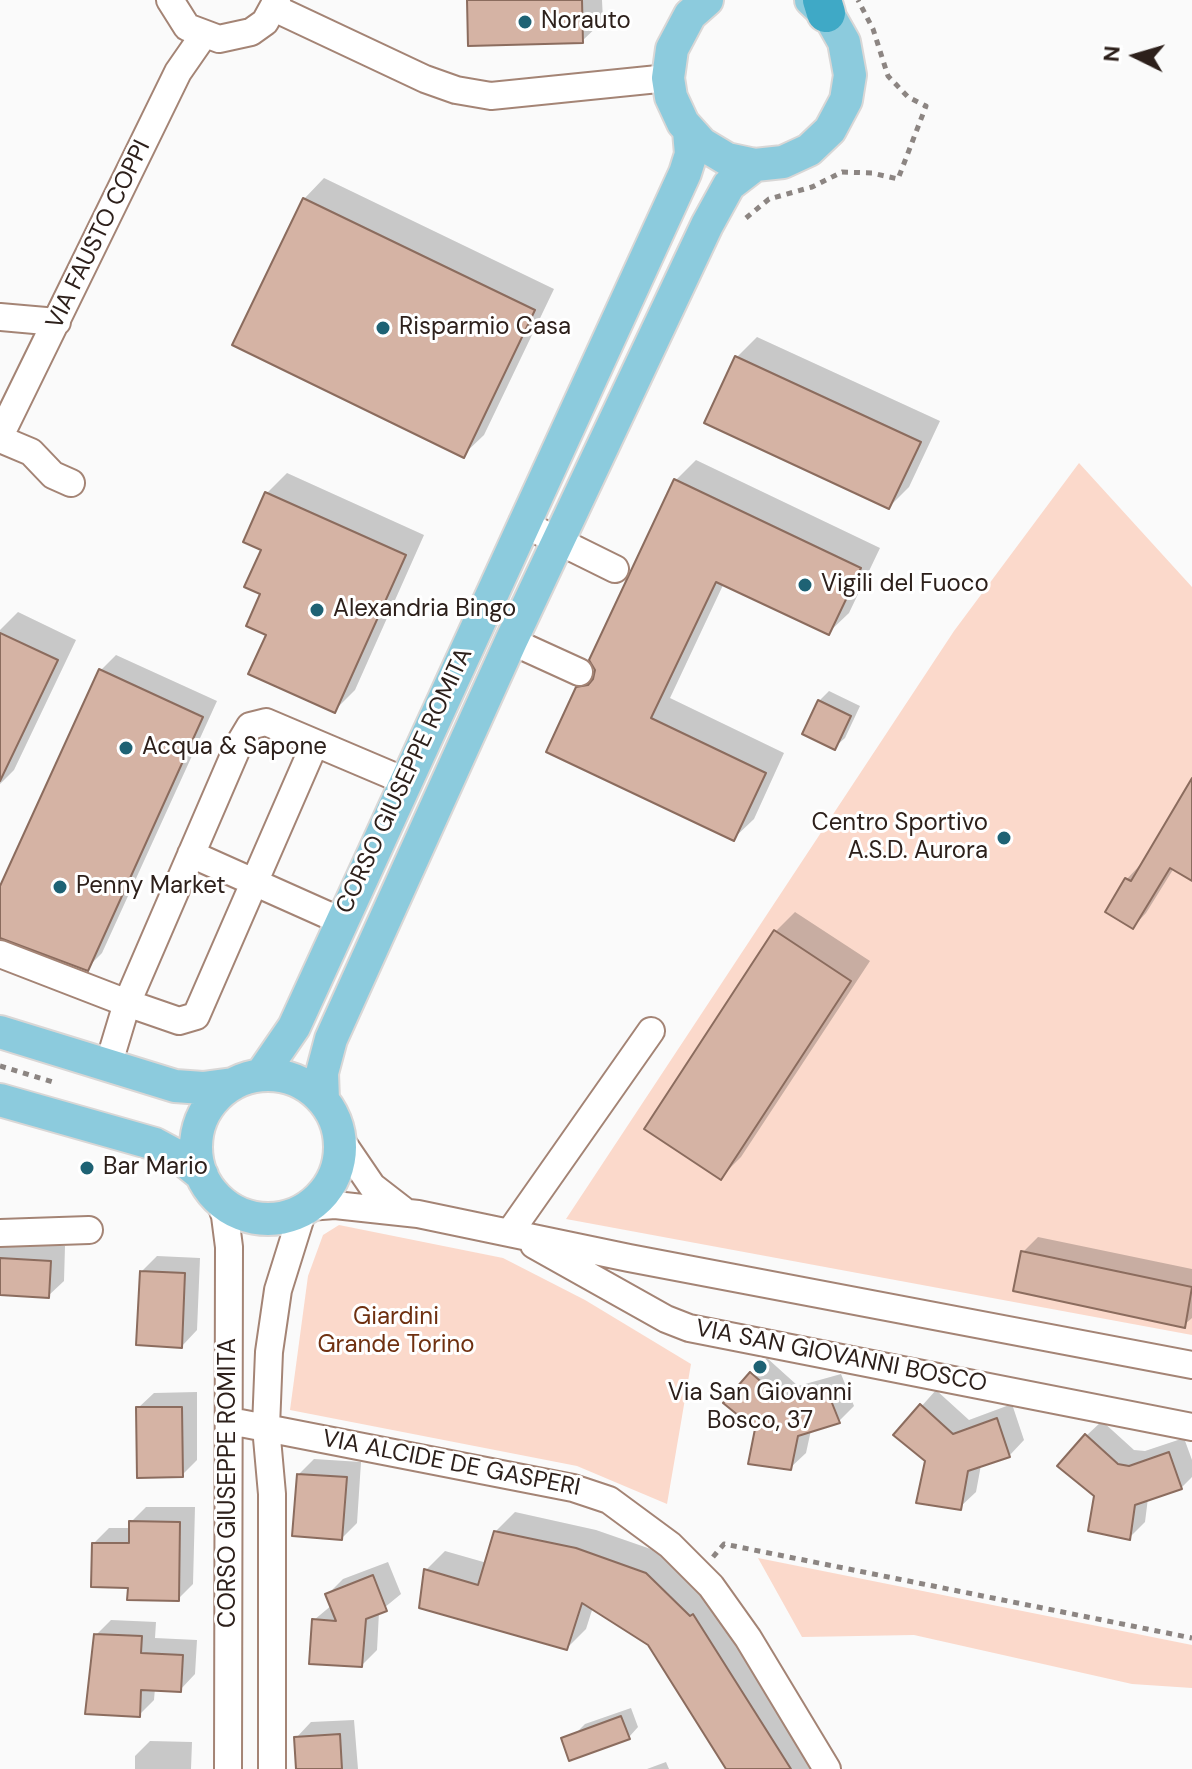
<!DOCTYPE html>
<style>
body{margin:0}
#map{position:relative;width:1192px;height:1769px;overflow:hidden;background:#fafafa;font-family:"DM Sans",sans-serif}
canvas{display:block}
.north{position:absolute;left:1096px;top:16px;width:80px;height:80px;-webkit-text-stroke:6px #fff;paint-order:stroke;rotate:275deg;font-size:22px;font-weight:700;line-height:32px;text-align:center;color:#2d201b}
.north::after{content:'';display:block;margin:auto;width:28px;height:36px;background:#2d201b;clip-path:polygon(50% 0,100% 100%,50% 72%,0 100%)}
</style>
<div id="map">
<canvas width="1192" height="1769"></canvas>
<div class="north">N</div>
</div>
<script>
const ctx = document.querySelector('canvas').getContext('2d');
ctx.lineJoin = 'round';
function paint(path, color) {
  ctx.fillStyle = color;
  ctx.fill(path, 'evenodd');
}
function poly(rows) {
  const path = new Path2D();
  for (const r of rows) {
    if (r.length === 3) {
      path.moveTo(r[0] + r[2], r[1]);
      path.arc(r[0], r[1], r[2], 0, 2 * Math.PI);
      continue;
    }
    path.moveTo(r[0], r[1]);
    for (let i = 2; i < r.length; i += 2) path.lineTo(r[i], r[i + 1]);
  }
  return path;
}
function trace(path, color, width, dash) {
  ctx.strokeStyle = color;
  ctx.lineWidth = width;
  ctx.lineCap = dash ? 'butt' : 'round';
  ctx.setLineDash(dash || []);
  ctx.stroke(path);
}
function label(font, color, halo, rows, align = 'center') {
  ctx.font = font + ' "DM Sans",sans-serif';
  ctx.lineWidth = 6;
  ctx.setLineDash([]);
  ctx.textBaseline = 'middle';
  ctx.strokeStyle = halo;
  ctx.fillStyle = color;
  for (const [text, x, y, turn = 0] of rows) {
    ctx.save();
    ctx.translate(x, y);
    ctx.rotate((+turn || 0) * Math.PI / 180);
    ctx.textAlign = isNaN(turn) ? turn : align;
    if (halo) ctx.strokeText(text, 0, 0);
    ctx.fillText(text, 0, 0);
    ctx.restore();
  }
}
paint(poly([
 [1079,463,1192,587,1192,1335,566,1219,954,631],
 [339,1225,503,1258,585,1300,691,1364,667,1504,577,1466,290,1410,308,1276,323,1235],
 [758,1558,1192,1645,1192,1688,1132,1684,914,1635,802,1637]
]), '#fbd9cb');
paint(poly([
 [469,0,602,0,603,21,582,41],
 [324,178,554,289,484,435,463,455,304,199],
 [757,337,940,421,909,487,889,507,707,422,737,357],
 [696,460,880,548,849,613,828,633,724,583,670,698,784,753,754,819,733,839,578,688,597,669,676,480],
 [287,473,424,535,355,690,335,710,268,634,263,549,267,493],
 [18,612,76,640,14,770,0,784,0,630],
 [116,655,217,701,102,953,87,968,0,938,0,890,101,670],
 [829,691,860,706,845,738,835,747,819,701],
 [1192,785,1192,869,1174,868,1146,913,1133,927,1127,879,1140,865],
 [795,912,870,961,741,1157,721,1177,775,932],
 [1038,1237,1192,1269,1192,1318,1184,1325,1023,1252],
 [0,1243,65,1246,64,1281,48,1296,0,1293],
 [157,1256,200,1258,197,1330,182,1346,142,1271],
 [767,1358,798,1386,841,1374,854,1406,839,1421,811,1430,806,1453,790,1468,757,1428,726,1402],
 [936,1390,969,1420,1012,1404,1024,1440,1009,1456,981,1465,976,1492,960,1507,927,1461,896,1435],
 [197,1392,197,1460,182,1475,138,1408,154,1393],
 [1102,1421,1134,1450,1145,1451,1184,1438,1192,1460,1192,1477,1181,1488,1148,1498,1145,1522,1129,1538,1096,1495,1086,1436],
 [314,1459,361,1462,357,1523,342,1538,299,1474],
 [146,1507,195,1507,193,1584,178,1599,130,1586,94,1543,109,1528,131,1528,131,1522],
 [515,1512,596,1530,665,1554,710,1598,822,1769,728,1769,649,1643,593,1607,586,1629,567,1648,426,1570,445,1551,487,1563,495,1532],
 [388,1562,401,1594,379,1612,377,1650,362,1665,314,1620,332,1605,328,1594,343,1579],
 [111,1620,156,1622,155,1638,197,1640,195,1674,180,1690,155,1688,154,1700,139,1715,96,1635],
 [631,1708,638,1727,629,1737,575,1734,585,1724],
 [354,1720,358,1769,298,1769,296,1738,311,1722],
 [150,1741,192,1742,191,1769,135,1769,135,1756],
 [666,1762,669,1769,647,1769]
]), '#0003');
const building = poly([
 [467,0,582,0,583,43,468,46,467,0],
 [303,198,535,310,464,458,232,345,303,198],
 [735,356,921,442,889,509,704,423,735,356],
 [674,479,861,568,829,635,716,582,651,718,766,773,734,841,546,752,576,687,588,685,593,679,595,670,589,660,674,479],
 [265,492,406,555,335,713,248,674,266,635,246,626,260,594,244,587,261,550,243,542,265,492],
 [0,633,58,660,0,781,0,633],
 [99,669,203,717,88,971,0,938,0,886,99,669],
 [818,700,851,716,835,750,802,734,818,700],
 [1192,778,1192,881,1170,868,1133,929,1105,912,1125,878,1131,881,1192,778],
 [774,930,851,981,721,1180,644,1129,774,930],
 [1021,1251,1192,1287,1185,1328,1013,1291,1021,1251],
 [0,1258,51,1261,49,1298,0,1295,0,1258],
 [140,1271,185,1273,182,1348,136,1345,140,1271],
 [750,1372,782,1400,826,1388,840,1423,798,1436,791,1470,748,1464,755,1429,723,1403,750,1372],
 [920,1404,953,1434,997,1418,1010,1457,968,1471,961,1510,916,1503,925,1461,893,1435,920,1404],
 [136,1407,182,1407,183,1477,137,1478,136,1407],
 [1085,1434,1118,1464,1129,1466,1169,1452,1182,1489,1135,1505,1130,1540,1088,1531,1094,1496,1057,1466,1085,1434],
 [297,1474,347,1477,342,1540,292,1536,297,1474],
 [129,1521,180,1522,179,1601,127,1600,128,1588,91,1587,92,1543,129,1543,129,1521],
 [494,1531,576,1548,646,1573,690,1616,693,1614,791,1769,726,1769,648,1645,582,1603,567,1650,419,1608,424,1569,478,1585,494,1531],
 [373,1575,387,1611,366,1619,362,1667,309,1664,312,1619,336,1621,325,1594,373,1575],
 [94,1634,142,1636,141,1653,183,1655,181,1692,141,1690,140,1717,85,1714,94,1634],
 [621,1716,630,1739,569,1761,561,1738,621,1716],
 [340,1734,342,1769,296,1769,294,1737,340,1734]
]);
paint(building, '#d5b3a4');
trace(building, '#8b6c5e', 2);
const minor = poly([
 [170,0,187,27,219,39,251,32,265,22,277,0],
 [274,8,425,79,456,90,491,96,668,78],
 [0,317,57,322],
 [0,436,178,72,203,36],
 [0,439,31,452,53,475,71,483],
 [522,523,615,569],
 [511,641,579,672],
 [191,854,341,921],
 [0,954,127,1003,238,746,250,726,266,722,405,781],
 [108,1066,127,1003,179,1021,196,1016,315,743],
 [340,1139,372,1186,403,1210],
 [219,1199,225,1216,229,1247,228,1769],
 [308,1207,335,1205,418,1214,629,1258,1192,1365],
 [510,1232,651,1031],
 [0,1233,89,1230],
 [534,1245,666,1319,689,1328,1192,1427],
 [230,1421,573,1488,609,1500,670,1545,711,1586,748,1638,827,1769],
 [272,1769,272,1494,266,1427,269,1352,278,1290,303,1210]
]);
const major = poly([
 [707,0,690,15,672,49,668,78,671,97,683,123,702,144,727,159,755,165,783,162,809,150,830,130,846,100,850,75,844,42,831,19,811,0],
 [0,1032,175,1086,203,1088,233,1084],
 [261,1075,294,1027,685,173,691,154,689,131],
 [268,1147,72],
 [0,1100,155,1144,181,1158,202,1175],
 [323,1100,322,1073,331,1039,511,641,707,225,729,185,755,165]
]);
const highway = poly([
 [822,0,826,13]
]);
trace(minor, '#a48475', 30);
trace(major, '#d9d7d6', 36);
trace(highway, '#d9d7d6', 42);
trace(poly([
 [746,218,769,199,812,187,842,172,872,173,898,179,926,106,908,97,888,76,873,29,858,0],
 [0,1066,53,1082],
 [713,1557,724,1544,1192,1638]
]), '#8c8582', 5, [6, 6]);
trace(minor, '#fff', 26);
trace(major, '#8ccbdd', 32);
trace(highway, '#3fa9c6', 38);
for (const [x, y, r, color] of [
 [525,22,8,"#1e6274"],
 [383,328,8,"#1e6274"],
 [805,585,8,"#1e6274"],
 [317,610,8,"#1e6274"],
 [126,748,8,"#1e6274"],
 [1004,838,8,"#1e6274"],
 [60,887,8,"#1e6274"],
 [87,1168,8,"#1e6274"],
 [760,1367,8,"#1e6274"]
]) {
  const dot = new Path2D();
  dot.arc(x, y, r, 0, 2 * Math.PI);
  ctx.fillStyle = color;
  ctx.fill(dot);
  trace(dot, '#fff', 3);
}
label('24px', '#2d201b', '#fff', [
 ["Norauto",541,22],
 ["Risparmio Casa",399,328],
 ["Vigili del Fuoco",821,585],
 ["Alexandria Bingo",333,610],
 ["Acqua & Sapone",142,748],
 ["Centro Sportivo",988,824,"right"],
 ["A.S.D. Aurora",988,852,"right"],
 ["Penny Market",76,887],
 ["Bar Mario",103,1168],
 ["Via San Giovanni",760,1394,"center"],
 ["Bosco, 37",760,1422,"center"]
], 'left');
label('24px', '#2d201b', '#fff', [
 ["VIA FAUSTO COPPI",99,235,-64],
 ["CORSO GIUSEPPE ROMITA",405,781,-65],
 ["VIA SAN GIOVANNI BOSCO",841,1357,11],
 ["VIA ALCIDE DE GASPERI",451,1464,11],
 ["CORSO GIUSEPPE ROMITA",229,1483,-90]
]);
label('24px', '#6f3010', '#fff', [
 ["Giardini",396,1318],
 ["Grande Torino",396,1346]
]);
</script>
